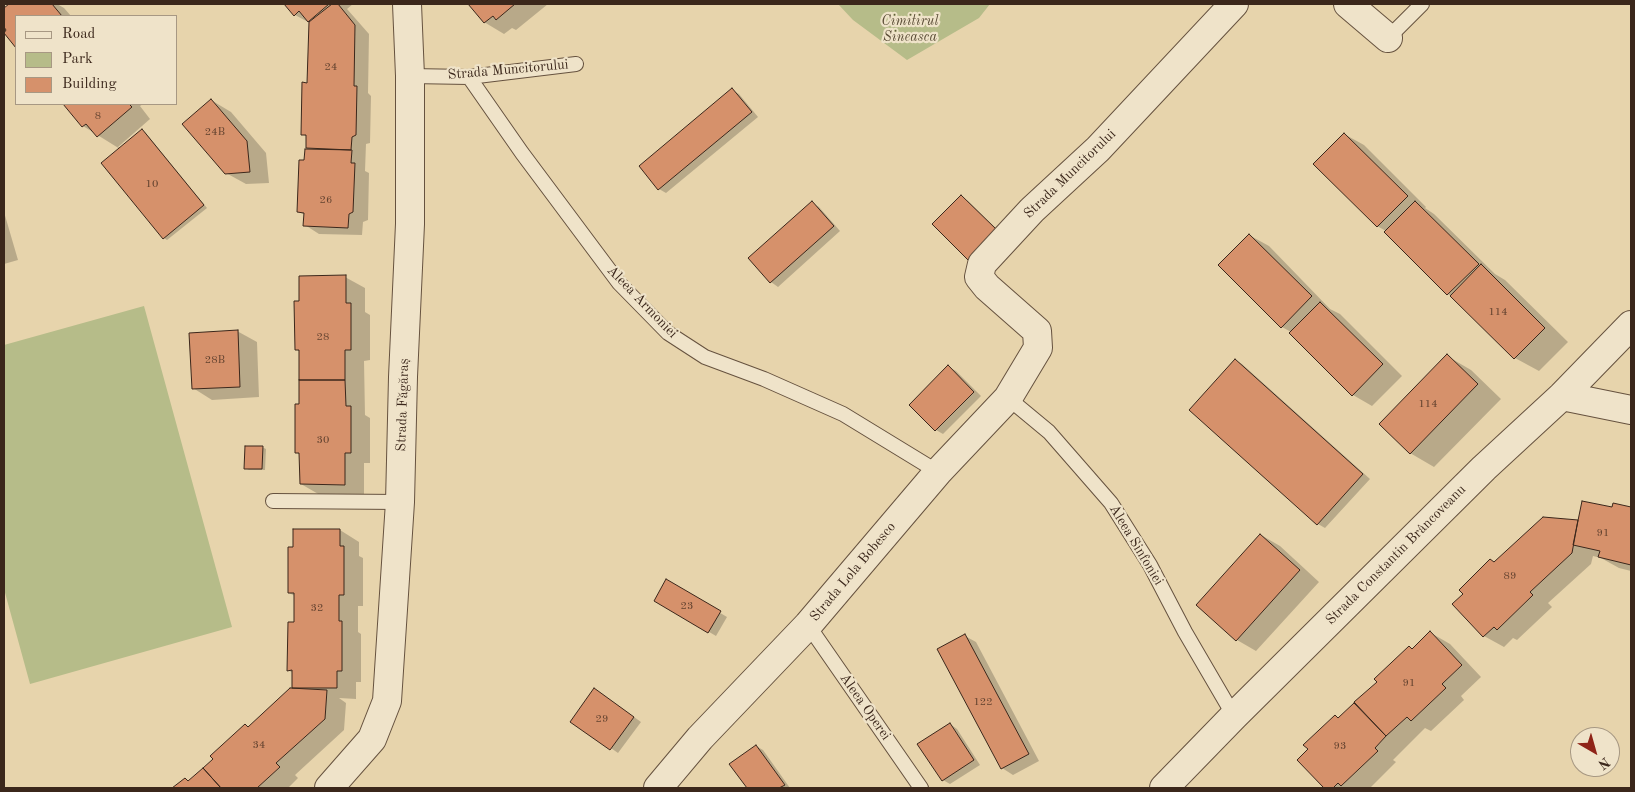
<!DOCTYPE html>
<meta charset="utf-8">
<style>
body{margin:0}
#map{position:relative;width:1635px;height:792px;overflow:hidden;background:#e7d4ac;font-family:"Old Standard TT",serif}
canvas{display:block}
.frame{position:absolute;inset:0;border:5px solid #3b271b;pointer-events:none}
.legend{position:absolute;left:15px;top:15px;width:162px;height:90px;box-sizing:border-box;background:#efe3c9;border:1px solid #a79883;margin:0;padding:6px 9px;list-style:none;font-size:15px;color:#3b271b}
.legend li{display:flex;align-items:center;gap:10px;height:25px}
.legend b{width:25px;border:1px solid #a79883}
.north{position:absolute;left:1570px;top:727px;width:50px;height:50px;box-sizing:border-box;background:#efe3c9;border:1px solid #a79883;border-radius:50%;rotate:142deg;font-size:14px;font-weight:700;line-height:20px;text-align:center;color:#3b271b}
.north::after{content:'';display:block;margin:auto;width:18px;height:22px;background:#8f2418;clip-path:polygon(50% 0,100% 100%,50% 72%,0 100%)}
</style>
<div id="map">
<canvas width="1635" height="792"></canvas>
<div class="frame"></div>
<ul class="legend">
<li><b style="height:6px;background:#efe3c9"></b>Road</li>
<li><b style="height:14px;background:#b6bc89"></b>Park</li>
<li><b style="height:14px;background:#d6916b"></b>Building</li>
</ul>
<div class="north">N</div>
</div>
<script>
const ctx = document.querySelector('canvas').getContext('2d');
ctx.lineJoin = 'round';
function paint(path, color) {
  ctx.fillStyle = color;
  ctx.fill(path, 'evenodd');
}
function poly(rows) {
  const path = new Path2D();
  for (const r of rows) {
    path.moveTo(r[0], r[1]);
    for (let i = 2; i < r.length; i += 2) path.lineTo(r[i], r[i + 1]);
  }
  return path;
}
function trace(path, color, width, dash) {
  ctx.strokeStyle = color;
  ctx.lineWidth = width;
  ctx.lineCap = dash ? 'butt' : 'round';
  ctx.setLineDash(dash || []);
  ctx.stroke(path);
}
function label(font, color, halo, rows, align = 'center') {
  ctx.font = font + ' "Old Standard TT",serif';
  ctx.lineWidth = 4.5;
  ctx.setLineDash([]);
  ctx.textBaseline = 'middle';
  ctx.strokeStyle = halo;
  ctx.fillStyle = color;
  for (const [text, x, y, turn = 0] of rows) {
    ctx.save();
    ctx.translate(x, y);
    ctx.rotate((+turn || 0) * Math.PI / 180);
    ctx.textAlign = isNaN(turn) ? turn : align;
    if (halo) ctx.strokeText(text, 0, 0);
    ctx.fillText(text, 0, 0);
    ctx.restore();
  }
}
paint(poly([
 [838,4,990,4,979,18,907,60,853,20],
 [144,306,232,627,30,684,4,589,4,345]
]), '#b6bc89');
paint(poly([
 [11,4,57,4,64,8,71,16,16,16,16,46,4,32,8,30,4,25,4,9],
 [286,4,353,4,347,9,369,34,368,93,371,96,370,143,366,144,365,171,369,173,368,220,363,222,362,235,319,234,305,225,305,215,299,212,307,150,308,137,302,134,308,84,310,23,295,15],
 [469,4,548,4,516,30,512,28,504,34,484,22],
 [732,90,739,94,758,117,666,193,659,189],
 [211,100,231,112,266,153,269,183,246,184,226,173],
 [65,104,143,104,140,106,150,119,118,147,120,148,142,131,145,132,207,208,167,240,164,238,102,163,120,149,83,126],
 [1344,134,1364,145,1426,207,1425,208,1434,214,1495,274,1505,280,1568,342,1539,371,1515,358,1455,299,1448,294,1385,232,1386,231,1377,226],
 [961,197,968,201,1003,235,976,263,968,259],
 [812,203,819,207,840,231,778,287,771,282],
 [4,212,18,260,4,264],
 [1249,235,1269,246,1330,309,1340,314,1402,376,1372,406,1353,395,1291,332,1282,327,1220,265],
 [345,277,365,288,365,312,370,315,370,360,364,361,365,415,370,418,370,463,364,463,364,496,320,495,301,484,300,455,296,452,300,405,300,352,296,349,300,302],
 [237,331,257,342,259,397,212,400,193,388],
 [1447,356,1471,370,1501,399,1434,467,1410,453],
 [1235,360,1242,364,1370,479,1325,528,1318,524,1191,410],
 [949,367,956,371,981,396,943,434,936,430],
 [262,447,266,449,265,470,249,470,245,468],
 [1614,505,1631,509,1631,571,1619,568,1601,558,1593,556,1591,564,1548,603,1552,607,1517,640,1513,638,1504,647,1484,636,1495,563,1543,518,1579,521,1613,509],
 [340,530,359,542,359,556,363,558,363,606,358,606,358,632,361,634,361,682,356,682,356,699,339,698,346,703,344,730,295,775,298,778,288,788,174,788,185,779,189,781,293,689,293,673,288,670,295,623,295,596,289,593,294,548],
 [1261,535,1280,546,1319,582,1256,651,1237,640],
 [667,581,727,617,716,636,655,600],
 [1431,633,1450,644,1481,677,1461,696,1464,700,1431,731,1425,728,1393,760,1396,762,1370,788,1325,788,1298,760,1309,749,1335,716,1339,719],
 [965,636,976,642,1039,761,1013,775,1002,768],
 [602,694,641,722,618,753,572,721],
 [950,724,957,729,980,765,950,784,943,780],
 [756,746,763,750,790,788,748,788,731,764]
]), '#0003');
const building = poly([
 [9,4,52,4,62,16,16,16,16,48,4,33,6,30,4,27,4,8,9,4],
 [284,4,329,4,308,22,299,11,294,16,284,4],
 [332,4,338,4,355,25,354,86,357,86,356,135,352,137,351,150,306,148,306,135,301,135,302,82,307,83,309,22,332,4],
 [468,4,515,4,496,20,493,16,484,23,468,4],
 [732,88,752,112,658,190,639,166,732,88],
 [211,99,247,141,250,172,225,174,182,124,211,99],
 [63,104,129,104,132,107,97,137,86,124,82,127,63,104],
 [142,129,204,205,163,239,101,163,142,129],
 [1344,133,1408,196,1377,227,1313,164,1344,133],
 [305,149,352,150,351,163,355,163,353,212,349,214,348,228,303,226,304,213,297,212,299,160,304,160,305,149],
 [961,195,997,230,968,260,932,224,961,195],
 [812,201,834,226,770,283,748,258,812,201],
 [1415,201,1479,264,1447,295,1384,232,1415,201],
 [1249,234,1312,296,1281,328,1218,265,1249,234],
 [1481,264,1545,328,1514,359,1450,296,1481,264],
 [346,275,346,303,351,303,351,350,345,350,345,380,299,380,299,350,295,350,294,301,299,301,299,276,346,275],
 [1320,302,1383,364,1352,396,1289,333,1320,302],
 [238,330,240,387,192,389,189,333,238,330],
 [1447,354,1478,384,1410,454,1379,424,1447,354],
 [1235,359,1363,474,1317,525,1189,410,1235,359],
 [948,365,974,392,935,431,909,405,948,365],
 [299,380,345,380,346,406,351,406,351,453,345,453,345,485,300,484,299,453,295,453,295,404,299,404,299,380],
 [245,446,263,446,262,469,244,469,245,446],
 [1582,501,1612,507,1613,503,1631,507,1631,565,1598,557,1600,551,1573,545,1582,501],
 [1543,517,1578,520,1572,553,1530,592,1533,595,1497,630,1494,627,1483,637,1452,604,1463,594,1459,590,1490,559,1494,562,1543,517],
 [293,529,340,529,340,546,344,546,344,595,339,595,339,621,342,621,342,671,337,671,337,688,292,688,292,670,287,671,288,622,294,622,294,593,288,593,288,547,293,547,293,529],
 [1260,534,1300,570,1236,641,1196,605,1260,534],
 [666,579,721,611,708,633,654,601,666,579],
 [1430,631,1462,665,1442,684,1446,688,1411,721,1407,717,1386,736,1354,702,1377,682,1374,679,1409,646,1412,649,1430,631],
 [965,634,1029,754,1001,769,937,649,965,634],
 [290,688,327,690,325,719,276,763,280,767,257,788,221,788,203,768,213,759,210,756,245,724,248,727,290,688],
 [594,688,634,717,610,750,570,722,594,688],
 [1354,703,1386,736,1375,748,1378,751,1341,786,1338,783,1333,788,1324,788,1297,760,1308,749,1303,745,1335,715,1338,718,1354,703],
 [950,723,974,760,942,781,917,744,950,723],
 [756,745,785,785,779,788,747,788,729,764,756,745],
 [203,768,221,788,172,788,185,778,188,781,203,768]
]);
paint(building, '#d6916b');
trace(building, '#3b271b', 1);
const service = poly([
 [1388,38,1422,4],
 [410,76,469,77,576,64],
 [469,77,522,153,619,283,668,333,705,357,764,379,843,414,938,472],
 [1008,398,1049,432,1111,503,1150,565,1185,632,1234,716],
 [273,501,400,502],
 [808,625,921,788]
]);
const minor = poly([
 [1348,4,1388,38],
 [1562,396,1631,410],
 [329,788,372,739,387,701,400,502,403,377,410,224,410,76,407,4],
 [658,788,700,738,808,625,938,472,1008,398,1038,348,1037,331,987,287,979,277,982,264,1032,210,1098,149,1234,4],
 [1164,788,1234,716,1484,468,1562,396,1631,325]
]);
trace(service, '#66523f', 16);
trace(minor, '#66523f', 30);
trace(service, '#efe3c9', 14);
trace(minor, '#efe3c9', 28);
label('11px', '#62422f', null, [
 ["24",331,67],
 ["8",98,116],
 ["24B",215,132],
 ["10",152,184],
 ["26",326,200],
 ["114",1498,312],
 ["28",323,337],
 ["28B",215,360],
 ["114",1428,404],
 ["30",323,440],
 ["91",1603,533],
 ["89",1510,576],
 ["23",687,606],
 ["32",317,608],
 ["91",1409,683],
 ["122",983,702],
 ["29",602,719],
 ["34",259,745],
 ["93",1340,746]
]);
label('italic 14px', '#5a4c36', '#efe3c9', [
 ["Cimitirul",910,21],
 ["Sineasca",910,37]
]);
label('14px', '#3b271b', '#efe3c9', [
 ["Strada Muncitorului",508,70,-5],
 ["Strada Muncitorului",1070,174,-44],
 ["Aleea Armoniei",642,302,46],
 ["Strada Făgăraș",403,405,-88],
 ["Aleea Sinfoniei",1136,545,59],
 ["Strada Constantin Brâncoveanu",1396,555,-45],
 ["Strada Lola Bobesco",853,572,-50],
 ["Aleea Operei",865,707,55]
]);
</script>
